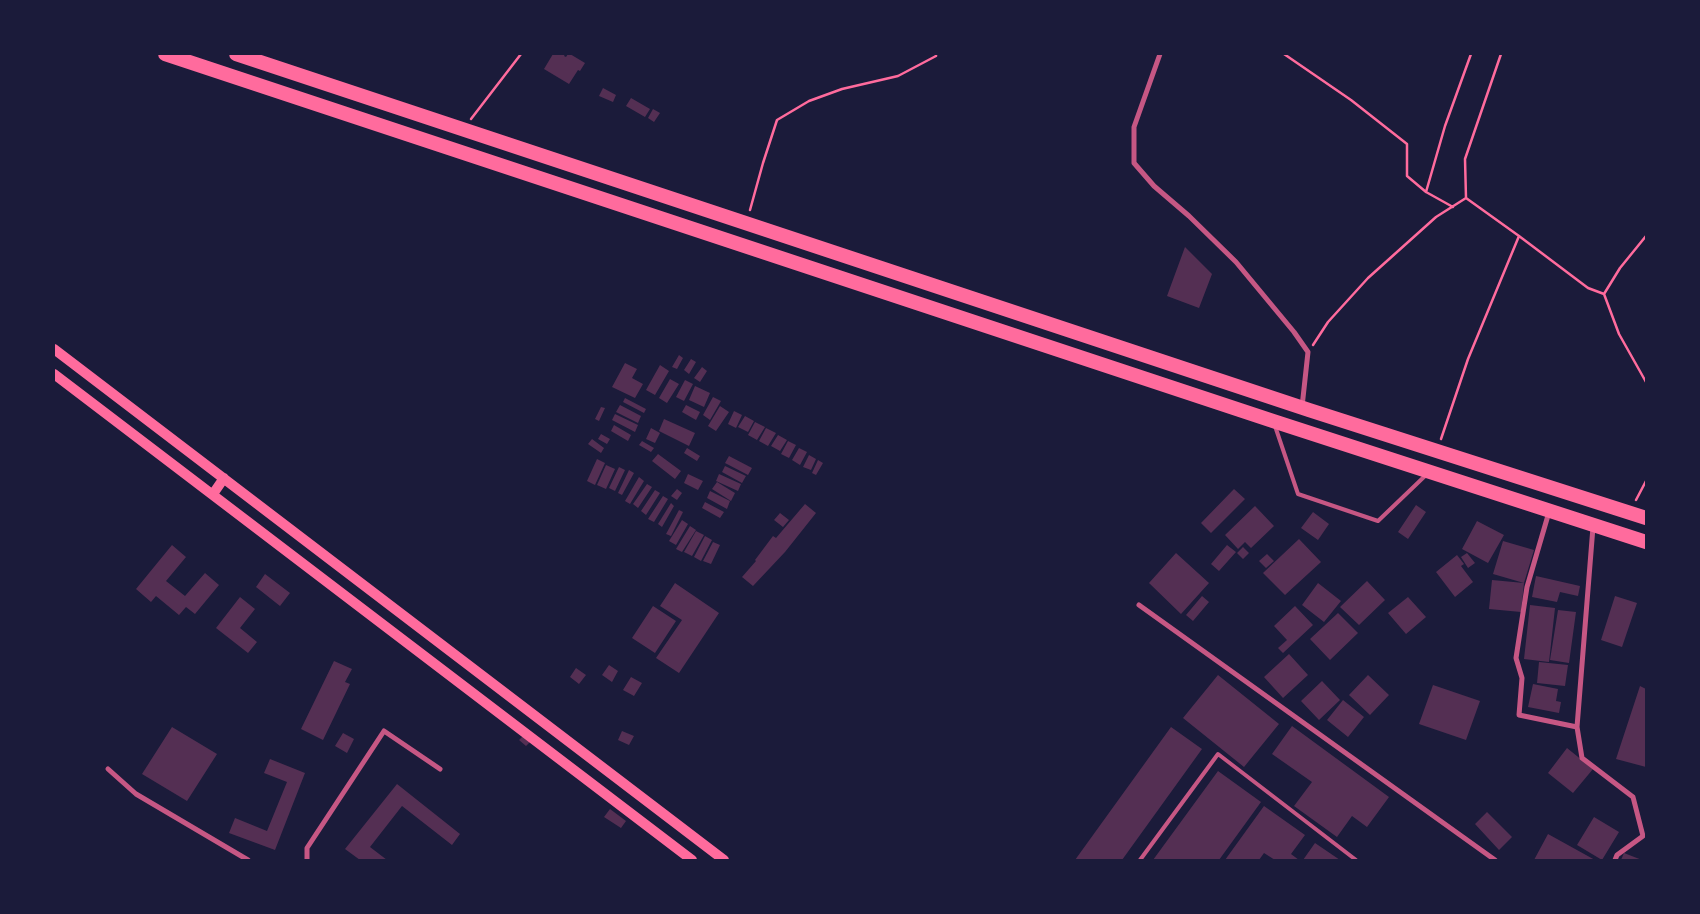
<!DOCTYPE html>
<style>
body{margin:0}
#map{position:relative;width:1700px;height:914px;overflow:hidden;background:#1b1b3a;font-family:"PT Sans Narrow",sans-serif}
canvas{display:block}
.frame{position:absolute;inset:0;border:55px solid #1b1b3a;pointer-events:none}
</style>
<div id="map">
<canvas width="1700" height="914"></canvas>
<div class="frame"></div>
</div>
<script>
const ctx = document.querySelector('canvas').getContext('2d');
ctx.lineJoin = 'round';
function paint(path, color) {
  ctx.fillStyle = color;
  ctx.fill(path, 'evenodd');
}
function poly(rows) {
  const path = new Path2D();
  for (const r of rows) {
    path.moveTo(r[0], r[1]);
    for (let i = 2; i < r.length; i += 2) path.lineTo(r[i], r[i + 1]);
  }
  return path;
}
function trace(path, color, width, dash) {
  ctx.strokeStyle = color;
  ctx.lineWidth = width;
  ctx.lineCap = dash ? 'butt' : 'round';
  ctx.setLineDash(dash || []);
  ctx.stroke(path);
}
paint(poly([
 [553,54,565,54,564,56,566,57,568,54,570,54,585,63,580,71,578,70,569,84,544,69],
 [603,88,616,95,613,102,599,96],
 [631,98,650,109,645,117,626,106],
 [653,109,660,113,654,122,648,118],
 [1185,247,1212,274,1199,308,1167,296],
 [679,355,683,358,677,369,672,367],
 [691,359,696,362,689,374,684,370],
 [625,363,637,369,632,378,643,384,635,398,612,387],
 [660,365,669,371,655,395,646,390],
 [702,367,707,371,700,382,694,378],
 [670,379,679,384,667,403,659,398],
 [685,380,693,384,684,401,676,397],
 [695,386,710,393,704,407,689,400],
 [713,397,721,401,710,420,703,415],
 [625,398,646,409,644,413,623,402],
 [620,405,641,416,638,423,616,412],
 [686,405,700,412,696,420,682,412],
 [720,406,729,412,716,431,708,426],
 [601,407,605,408,599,421,595,419],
 [734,411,742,415,736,428,728,424],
 [615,414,638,425,635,432,612,420],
 [745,416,754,421,748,432,738,427],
 [664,419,695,433,689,446,659,431],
 [755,422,765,427,757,440,748,435],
 [614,425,631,435,628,441,611,431],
 [651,428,660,433,655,443,646,439],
 [766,428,776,433,768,446,759,441],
 [601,434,610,439,607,444,598,439],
 [778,435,787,440,780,451,771,446],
 [592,439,604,448,601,453,588,444],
 [642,441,654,448,651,452,639,445],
 [788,441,796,445,789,458,781,454],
 [687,448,700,456,697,461,684,453],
 [799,448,807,452,800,465,792,460],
 [658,454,681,471,675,479,652,461],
 [809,455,816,459,811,470,803,467],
 [729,456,752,468,748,475,725,463],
 [597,459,605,463,595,485,587,481],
 [818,460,823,463,816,475,812,473],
 [606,465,615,469,606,489,597,485],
 [725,466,746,476,742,483,722,472],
 [619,467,625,470,615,491,609,488],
 [629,470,634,473,622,495,618,493],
 [688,474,703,481,698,490,684,483],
 [719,474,741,484,738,491,716,481],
 [639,477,644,481,630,504,625,501],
 [717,482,735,493,731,501,712,489],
 [647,484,652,487,638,508,633,504],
 [677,489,682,493,677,500,671,496],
 [1234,489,1245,499,1211,533,1201,523],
 [655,490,660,493,646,515,641,511],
 [710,491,730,501,727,509,707,498],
 [663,496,668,499,654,522,648,519],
 [705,502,724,512,720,518,702,508],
 [671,503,674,506,662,527,658,524],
 [805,504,816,513,785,552,753,586,742,577,756,561,755,560,773,536,776,538],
 [1416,505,1426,512,1408,539,1398,532],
 [1255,506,1274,526,1251,548,1245,542,1238,549,1225,535],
 [679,510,683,512,671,536,666,534],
 [1313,512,1329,524,1318,540,1301,528],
 [780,513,789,520,783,527,774,520],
 [682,520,688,524,676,545,669,541],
 [1477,521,1504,535,1488,563,1462,549],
 [690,526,696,530,682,552,676,549],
 [696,531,704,535,692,556,684,552],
 [705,536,712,540,701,561,694,557],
 [1299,539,1321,562,1285,595,1263,573],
 [1503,541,1534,550,1524,583,1493,574],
 [713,542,720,545,711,564,703,561],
 [172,545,186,557,166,581,185,596,205,573,219,585,195,614,186,607,179,615,156,596,151,602,136,589],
 [1227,545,1236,552,1219,571,1211,564],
 [1243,547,1249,553,1243,559,1237,553],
 [1176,553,1209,583,1181,614,1149,583],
 [1467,553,1475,563,1468,568,1461,557],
 [1267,554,1274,561,1266,568,1259,561],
 [1457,555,1464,564,1461,566,1473,582,1455,597,1436,572],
 [265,574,290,593,280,606,256,587],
 [1536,576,1580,586,1578,596,1560,592,1557,602,1532,597],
 [1492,580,1524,583,1521,612,1489,609],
 [1367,581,1385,600,1359,625,1340,607],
 [675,583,719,613,679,673,656,658,682,620,660,606],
 [1318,583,1341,601,1324,622,1302,605],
 [1202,596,1209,602,1193,621,1186,615],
 [1615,596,1637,603,1622,647,1601,640],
 [240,597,255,609,240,628,257,642,248,653,216,628],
 [1408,597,1426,617,1406,634,1388,613],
 [1530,605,1555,608,1549,662,1524,659],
 [653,606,676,621,655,653,632,638],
 [1295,606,1313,625,1283,653,1278,648,1287,640,1274,626],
 [1558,610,1576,612,1569,663,1550,660],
 [1338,613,1358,633,1330,660,1310,639],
 [1289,654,1308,675,1283,698,1264,677],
 [334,661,352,669,345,682,350,684,323,740,301,729],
 [1539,662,1568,665,1565,686,1537,683],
 [609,665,618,671,612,682,602,675],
 [576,668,586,675,579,684,570,677],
 [1218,675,1279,724,1244,767,1183,718],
 [1368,675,1389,695,1370,715,1349,695],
 [631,677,642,683,634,696,623,690],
 [1322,681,1340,700,1319,720,1301,701],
 [1533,684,1558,689,1556,701,1561,702,1559,713,1528,707],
 [1433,685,1480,701,1466,740,1419,724],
 [1640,686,1646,689,1646,767,1616,759],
 [1343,700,1364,717,1348,737,1327,720],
 [1292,726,1389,797,1367,827,1352,816,1337,837,1294,806,1312,782,1272,754],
 [172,727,217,754,187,801,142,774],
 [1171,727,1202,749,1122,860,1075,860],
 [622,731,634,736,629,745,618,740],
 [343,733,354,739,347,753,335,746],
 [524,735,531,741,526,746,519,740],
 [1567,748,1593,769,1573,793,1548,773],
 [270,759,305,773,275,850,229,833,235,818,267,831,287,782,264,773],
 [1218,771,1261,802,1219,860,1153,860],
 [397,784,460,834,452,845,402,806,370,847,387,860,360,860,345,849],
 [1264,806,1305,835,1291,854,1299,860,1275,860,1264,853,1259,860,1225,860],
 [610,809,626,821,621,828,604,817],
 [1487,812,1512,837,1499,850,1475,824],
 [1594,817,1619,832,1602,860,1577,845],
 [1548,834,1595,860,1534,860],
 [1315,843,1340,860,1303,860],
 [1624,853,1642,860,1621,860]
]), '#542f53');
trace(poly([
 [1284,54,1351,100,1407,144,1407,176,1426,192],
 [471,119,521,54],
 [1466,198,1465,159,1501,54],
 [1453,207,1426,192,1445,126,1471,54],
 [750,210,763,163,777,120,809,101,842,89,898,76,936,56,936,54],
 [1519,236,1588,288,1604,294,1620,268,1646,236],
 [1604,294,1619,334,1646,382],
 [1313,345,1328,322,1368,278,1436,217,1466,198,1519,236,1468,359,1441,439],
 [1636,500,1646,481]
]), '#ff6b9d', 2.5);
trace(poly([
 [1275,426,1298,494,1378,521,1426,475],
 [1140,860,1218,754,1356,860]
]), '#c65784', 4);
trace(poly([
 [1160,54,1134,127,1134,163,1154,186,1189,216,1236,262,1294,332,1308,352,1302,407],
 [1549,512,1527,587,1516,658,1522,678,1519,715,1577,727],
 [1593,527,1577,727,1582,758,1633,797,1643,836,1617,855,1615,860],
 [1139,605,1495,860],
 [108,769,136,794,248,860],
 [307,860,307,848,384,731,440,769]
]), '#c65784', 5);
trace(poly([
 [54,349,724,860],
 [54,374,692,860],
 [213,494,224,478]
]), '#ff6b9d', 10);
trace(poly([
 [165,54,1273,421,1646,542],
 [236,54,1309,410,1646,518]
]), '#ff6b9d', 14);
</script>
